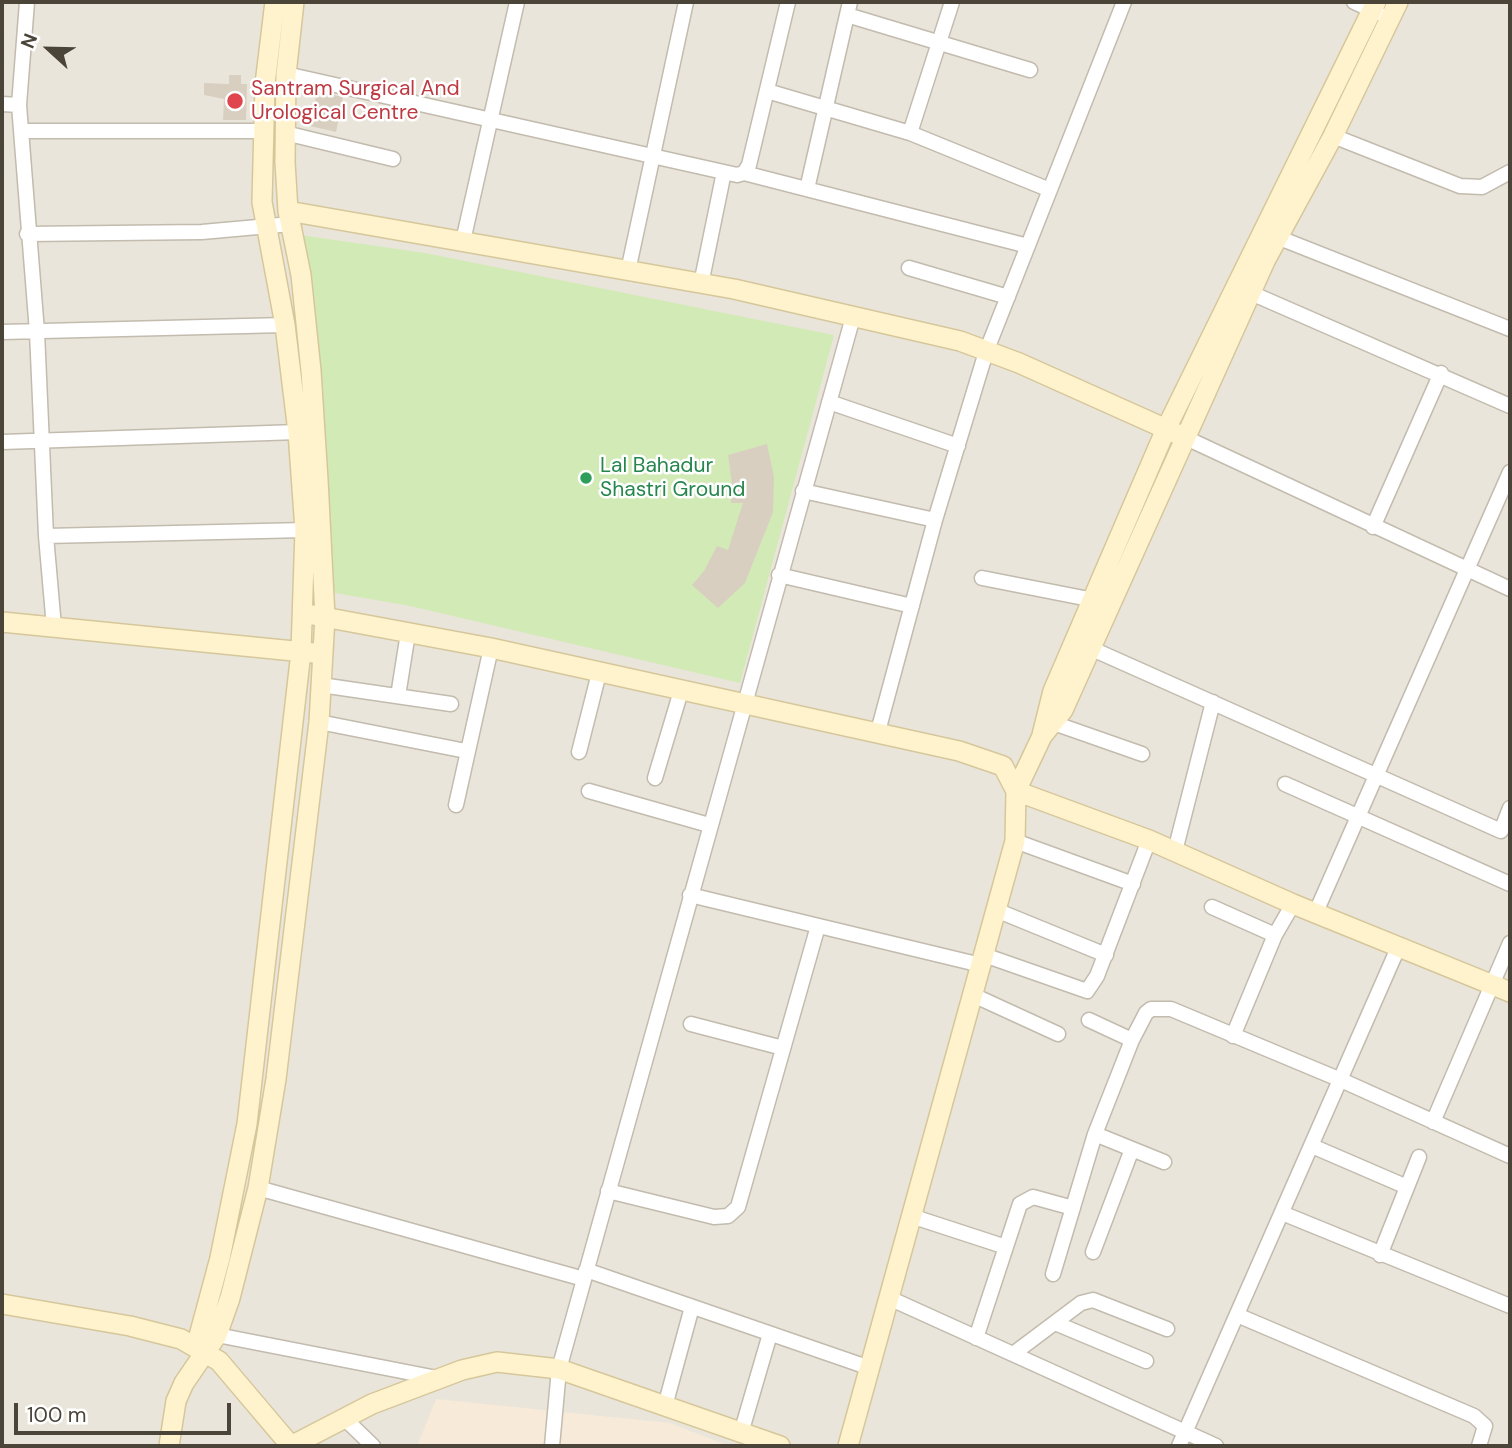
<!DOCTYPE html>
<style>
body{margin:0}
#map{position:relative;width:1512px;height:1448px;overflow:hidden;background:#f6f3ec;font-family:"DM Sans",sans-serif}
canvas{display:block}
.frame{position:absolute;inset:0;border:4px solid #4b4439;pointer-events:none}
.north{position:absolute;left:14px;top:14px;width:70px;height:70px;-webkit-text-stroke:5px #fff;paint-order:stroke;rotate:292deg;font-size:19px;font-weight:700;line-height:28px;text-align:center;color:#4b4439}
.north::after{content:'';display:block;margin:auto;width:24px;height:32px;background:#4b4439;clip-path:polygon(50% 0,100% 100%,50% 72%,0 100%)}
.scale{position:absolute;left:14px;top:1403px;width:217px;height:32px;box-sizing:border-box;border:4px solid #4b4439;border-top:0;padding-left:9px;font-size:21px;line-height:24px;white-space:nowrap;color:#4b4439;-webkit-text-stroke:5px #fff;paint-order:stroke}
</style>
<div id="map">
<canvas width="1512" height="1448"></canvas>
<div class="frame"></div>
<div class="north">N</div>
<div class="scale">100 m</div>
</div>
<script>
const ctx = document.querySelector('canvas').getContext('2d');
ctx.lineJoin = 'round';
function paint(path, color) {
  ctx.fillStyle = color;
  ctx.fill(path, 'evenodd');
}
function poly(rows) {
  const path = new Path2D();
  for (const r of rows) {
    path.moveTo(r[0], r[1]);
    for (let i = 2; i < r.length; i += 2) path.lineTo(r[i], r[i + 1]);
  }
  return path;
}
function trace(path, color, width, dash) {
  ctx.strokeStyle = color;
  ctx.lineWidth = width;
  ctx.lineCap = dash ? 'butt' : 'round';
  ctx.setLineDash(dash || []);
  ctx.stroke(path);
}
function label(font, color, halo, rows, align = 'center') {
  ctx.font = font + ' "DM Sans",sans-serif';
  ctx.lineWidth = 5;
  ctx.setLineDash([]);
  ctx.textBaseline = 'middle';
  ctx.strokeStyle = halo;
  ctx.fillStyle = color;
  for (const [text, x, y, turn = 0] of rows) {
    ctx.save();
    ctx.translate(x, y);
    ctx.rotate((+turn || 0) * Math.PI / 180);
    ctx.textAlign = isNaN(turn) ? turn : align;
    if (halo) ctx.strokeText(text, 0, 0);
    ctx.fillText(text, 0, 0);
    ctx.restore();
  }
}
paint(poly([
 [2,2,1510,2,1510,1446,2,1446]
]), '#eae5da');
paint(poly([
 [436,1399,670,1423,729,1446,417,1446]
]), '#f7ead8');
paint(poly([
 [287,233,425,253,834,335,740,683,410,606,324,591]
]), '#d2eab5');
paint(poly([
 [229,75,241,75,241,84,247,84,246,120,223,120,224,99,204,95,204,83,229,84],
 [317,91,343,97,336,132,310,126],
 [767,444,774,477,773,512,745,583,718,608,692,585,704,571,717,546,728,550,743,503,731,503,732,484,728,455]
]), '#d8cfc1');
const street = poly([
 [27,2,19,105,37,332,46,536,54,627],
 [952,2,910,133,1050,190],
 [1354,2,1378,13],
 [847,15,1030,70],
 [286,74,737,175,744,173,749,165,788,2],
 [767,91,910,133],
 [2,104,19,105],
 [21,131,263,131],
 [285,133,393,159],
 [1333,136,1460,186,1482,187,1510,172],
 [744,173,1028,246],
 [807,189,850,2],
 [27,234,202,232,291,224],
 [1277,237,1510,329],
 [463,241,517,2],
 [909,268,1008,297],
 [628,271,686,2],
 [701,284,724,172],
 [1251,293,1510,406],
 [2,332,285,325],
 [829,402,958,446],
 [1184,437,1510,589],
 [2,442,298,432],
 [803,491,935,520],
 [1373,527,1441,373],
 [46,536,305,530],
 [779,575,912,606],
 [982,578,1094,600],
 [1090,648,1501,831,1510,808],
 [321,685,451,704],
 [398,696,408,633],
 [1045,720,1142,754],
 [319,722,466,751],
 [877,735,935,520,986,352,1124,2],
 [579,752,599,673],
 [655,778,681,691],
 [1285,784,1510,884],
 [589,791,709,825],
 [456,805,491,648],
 [1015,841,1133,884],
 [1175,851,1213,702],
 [690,895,981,965],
 [1212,907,1275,935],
 [996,910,1106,955],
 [1316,912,1510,472],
 [984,955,1087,991,1097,976,1149,840],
 [973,995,1058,1034],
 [1089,1020,1132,1040],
 [691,1024,783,1048],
 [1233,1036,1275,935,1293,904],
 [1433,1122,1510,943],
 [1095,1134,1164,1162],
 [1312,1146,1407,1187],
 [258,1188,584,1279],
 [608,1191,714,1217,728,1216,738,1207,818,926],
 [1282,1213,1510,1306],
 [911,1216,1006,1247],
 [1093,1252,1132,1149],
 [1380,1255,1419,1157],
 [586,1270,870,1368],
 [1053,1274,1095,1134,1132,1040,1146,1013,1151,1009,1171,1009,1341,1080,1510,1156],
 [889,1298,1216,1446],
 [1237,1315,1474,1416,1485,1426,1479,1446],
 [1055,1323,1146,1361],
 [217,1335,437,1378],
 [976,1338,1020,1204,1033,1197,1073,1208],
 [1013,1354,1081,1303,1093,1300,1167,1329],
 [665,1406,692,1307],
 [344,1418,373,1446],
 [741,1433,770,1334],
 [552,1446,559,1369,853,317],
 [1179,1446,1398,948]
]);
const secondary = poly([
 [288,211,734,289,960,341,1019,363,1184,437],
 [313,615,491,648,959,751,1003,766,1016,791,1149,840,1293,904,1510,992],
 [2,622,314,653],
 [1042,735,1053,691,1166,429,1376,2],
 [2,1304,130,1326,181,1339,219,1361,291,1446],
 [196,1347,220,1258,247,1124,301,652,305,530,298,432,285,325,262,202,265,84,275,2],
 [169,1446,176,1401,184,1383,217,1335,230,1298,258,1188,276,1079,319,722,325,617,318,480,311,371,301,275,288,211,285,162,286,74,294,2],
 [291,1446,372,1404,462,1370,497,1362,559,1369,780,1446],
 [848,1446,1015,841,1016,791,1042,736,1063,710,1265,261,1333,136,1398,2]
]);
trace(street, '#c2bbae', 17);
trace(secondary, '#d6c79b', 22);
trace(street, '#fff', 14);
trace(secondary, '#fff3cd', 19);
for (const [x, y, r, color] of [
 [235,101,9,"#e0444e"],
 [586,478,7,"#2e9e5b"]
]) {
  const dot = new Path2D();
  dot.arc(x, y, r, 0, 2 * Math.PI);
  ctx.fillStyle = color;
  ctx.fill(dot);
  trace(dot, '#fff', 2.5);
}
label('21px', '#be3a42', '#fff', [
 ["Santram Surgical And",251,89],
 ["Urological Centre",251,113]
], 'left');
label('21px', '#27864d', '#fff', [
 ["Lal Bahadur",600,466],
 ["Shastri Ground",600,490]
], 'left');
</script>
